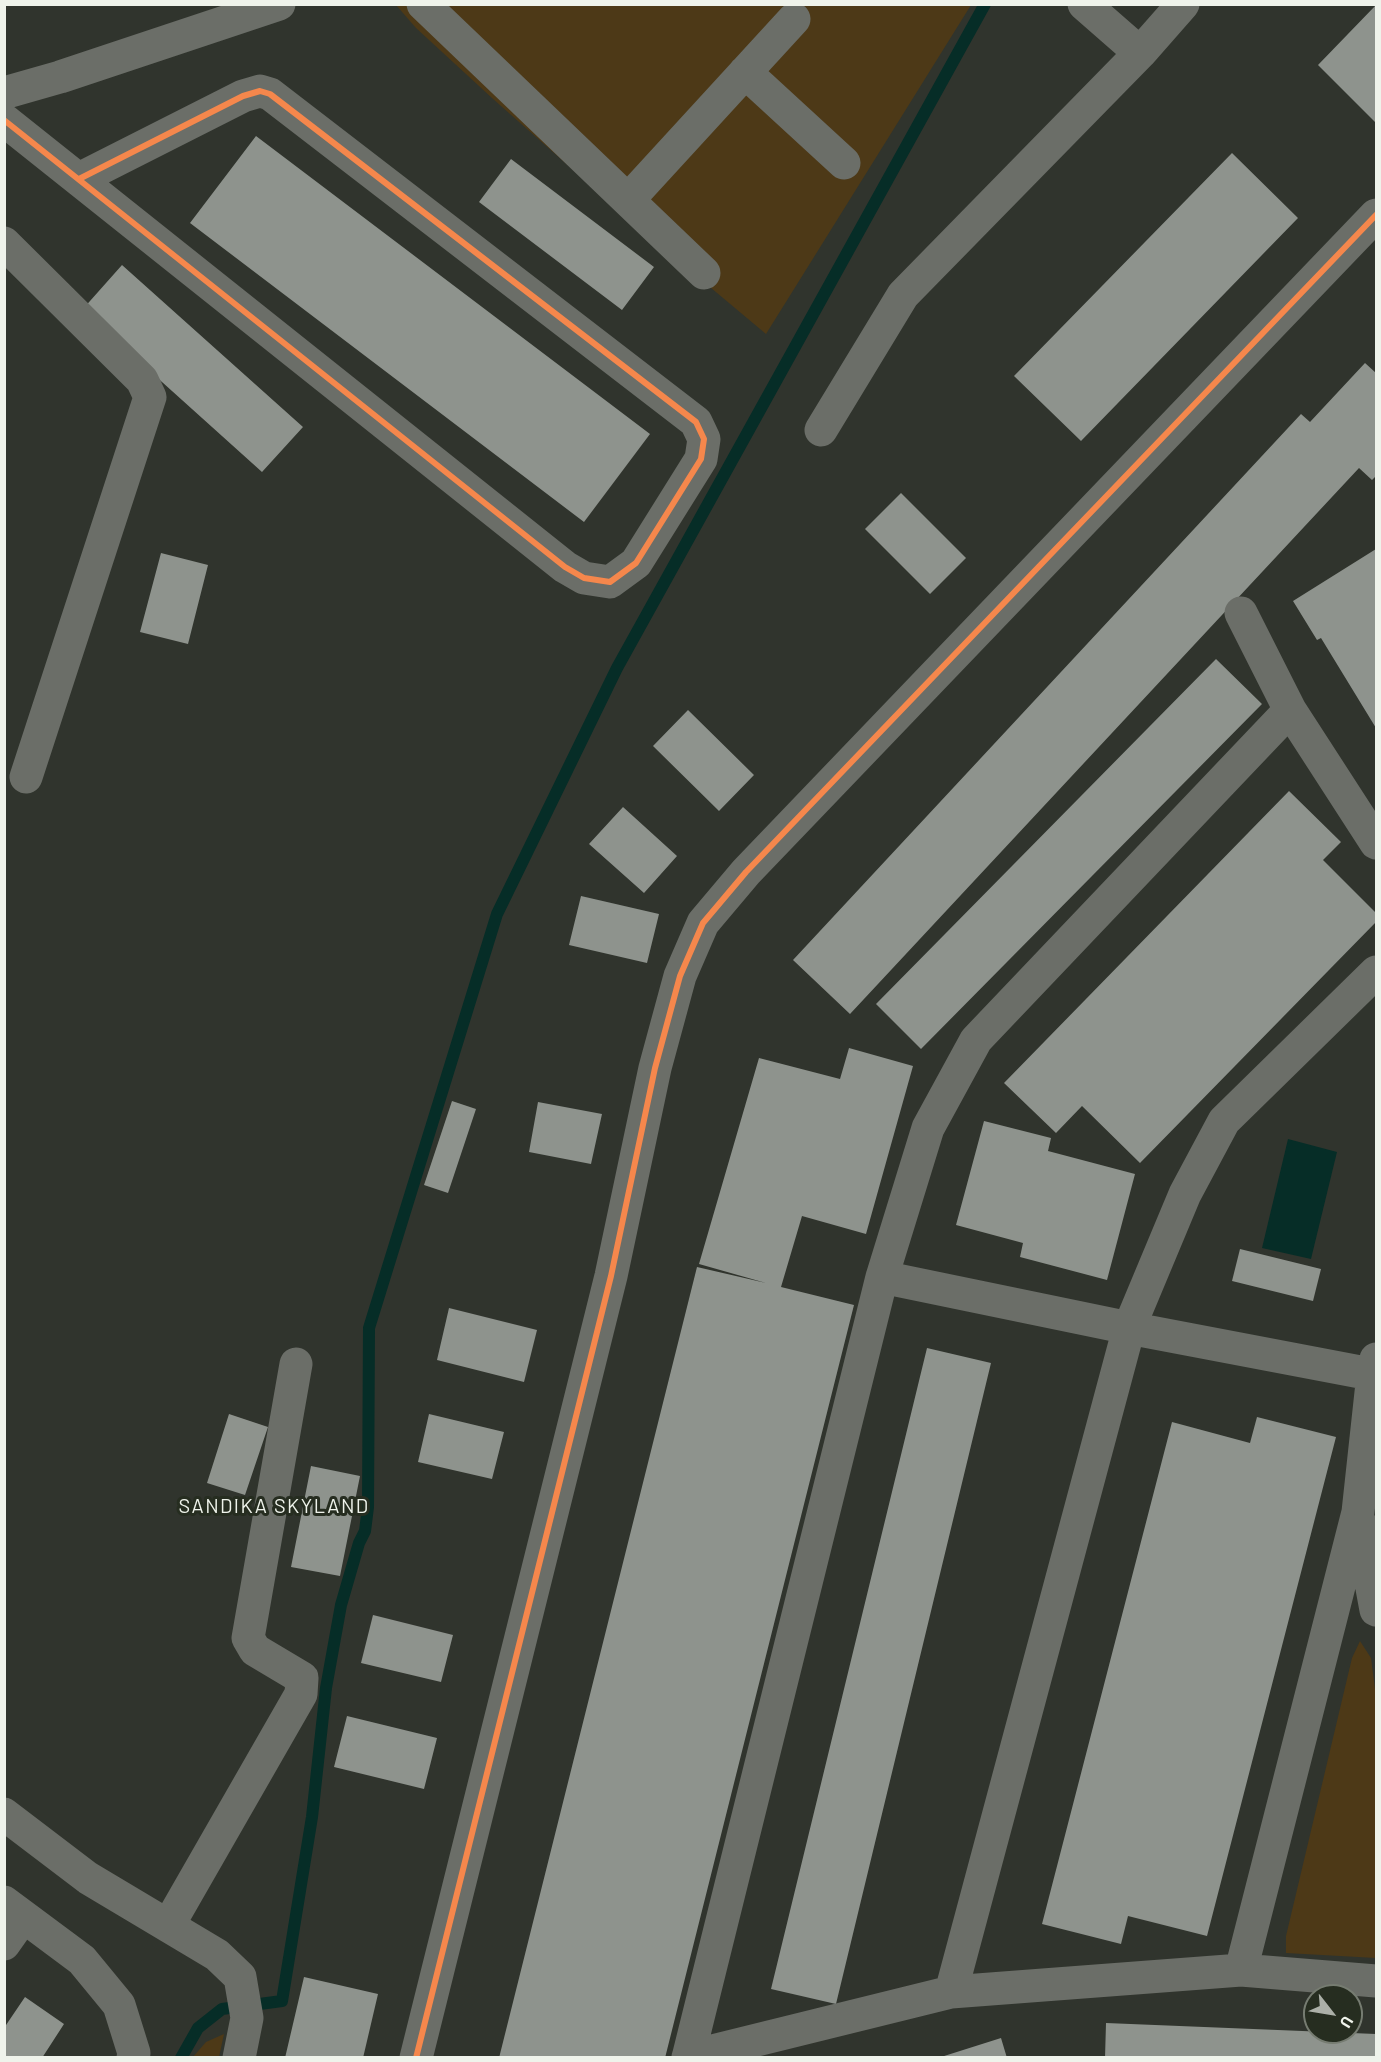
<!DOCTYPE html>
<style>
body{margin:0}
#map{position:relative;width:1381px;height:2062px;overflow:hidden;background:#30342d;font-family:Barlow,sans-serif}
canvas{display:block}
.frame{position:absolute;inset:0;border:6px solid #eff3eb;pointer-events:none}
.north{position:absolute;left:1303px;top:1984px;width:60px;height:60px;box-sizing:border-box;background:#262d20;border:2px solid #767c71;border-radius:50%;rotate:121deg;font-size:16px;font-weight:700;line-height:24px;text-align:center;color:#eff3eb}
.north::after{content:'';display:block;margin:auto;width:21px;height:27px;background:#acb0a8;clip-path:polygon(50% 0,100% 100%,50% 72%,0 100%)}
</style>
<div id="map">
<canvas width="1381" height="2062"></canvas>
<div class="frame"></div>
<div class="north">U</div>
</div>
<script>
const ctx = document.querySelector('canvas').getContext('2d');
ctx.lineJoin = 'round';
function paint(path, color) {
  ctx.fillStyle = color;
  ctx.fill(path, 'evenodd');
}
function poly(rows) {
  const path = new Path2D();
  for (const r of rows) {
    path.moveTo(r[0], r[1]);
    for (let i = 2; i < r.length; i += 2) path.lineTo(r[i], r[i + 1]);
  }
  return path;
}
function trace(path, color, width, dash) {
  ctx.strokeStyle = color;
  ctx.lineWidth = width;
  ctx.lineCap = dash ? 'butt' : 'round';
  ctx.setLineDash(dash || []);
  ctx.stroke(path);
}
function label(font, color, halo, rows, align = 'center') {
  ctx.font = font + ' Barlow,sans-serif';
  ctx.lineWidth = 6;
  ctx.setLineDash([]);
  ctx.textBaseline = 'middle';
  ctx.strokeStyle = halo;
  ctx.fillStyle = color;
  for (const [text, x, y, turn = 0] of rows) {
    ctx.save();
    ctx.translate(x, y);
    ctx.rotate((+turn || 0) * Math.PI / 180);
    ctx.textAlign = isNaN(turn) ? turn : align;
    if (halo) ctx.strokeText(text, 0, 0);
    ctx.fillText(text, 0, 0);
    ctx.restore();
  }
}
paint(poly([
 [396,5,971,5,766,334,624,215,492,98,416,28],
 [1360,1641,1371,1658,1376,1697,1376,1958,1286,1953,1286,1936,1352,1658],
 [224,2034,219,2057,193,2057,206,2042]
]), '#4d3917');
paint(poly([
 [1288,1139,1337,1152,1311,1259,1262,1248]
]), '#062d27');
trace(poly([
 [181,2058,198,2028,222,2009,282,2001,312,1817,326,1688,341,1605,359,1543,365,1531,368,1507,369,1328,497,914,617,668,985,4]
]), '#062d27', 12);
paint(poly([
 [1376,5,1376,123,1318,65],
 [256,136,650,434,584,522,190,223],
 [1232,153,1298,218,1081,441,1014,376],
 [511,159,654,267,622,310,479,202],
 [122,265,303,427,262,472,82,310],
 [1365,363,1376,373,1376,476,1372,480,1359,468,850,1014,793,960,1301,414,1310,422],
 [901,493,966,558,930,594,865,529],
 [1376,549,1376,728,1321,638,1317,640,1293,601],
 [161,553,208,565,188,644,140,632],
 [1216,659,1262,704,921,1049,876,1004],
 [688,710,754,775,719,811,653,746],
 [1289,791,1341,842,1323,860,1376,913,1376,922,1140,1163,1082,1106,1056,1133,1004,1083],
 [623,807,677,856,644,893,589,844],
 [581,896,659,914,647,963,569,945],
 [849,1048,913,1066,866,1234,802,1216,781,1287,854,1305,665,2058,499,2058,697,1267,766,1283,699,1264,759,1058,840,1079],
 [452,1101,476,1109,448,1193,424,1185],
 [538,1102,602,1114,591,1164,529,1152],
 [984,1121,1051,1138,1048,1151,1135,1174,1107,1280,1020,1257,1023,1243,956,1225],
 [1240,1249,1321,1269,1313,1301,1232,1281],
 [449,1308,537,1330,524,1382,437,1360],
 [927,1348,991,1363,836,2004,771,1989],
 [229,1414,268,1427,245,1495,207,1483],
 [429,1414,504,1432,492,1479,418,1462],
 [1257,1417,1336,1437,1207,1936,1128,1916,1121,1944,1042,1924,1172,1422,1250,1443],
 [311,1466,360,1476,340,1576,291,1567],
 [373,1615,453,1635,441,1682,361,1663],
 [347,1716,437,1738,424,1789,334,1767],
 [304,1977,378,1994,363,2058,285,2058],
 [25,1997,64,2024,42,2058,4,2058,4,2034,6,2031,4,2028],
 [1106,2023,1376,2034,1376,2058,1105,2058],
 [1001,2038,1007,2058,941,2058,941,2057]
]), '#8e938d');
trace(poly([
 [423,4,704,273],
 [1084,4,1140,53],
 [745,72,844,163],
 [4,93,60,77,279,4],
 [4,120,565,567,584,578,610,582,636,563,701,459,704,439,696,422,270,94,260,91,243,96,79,179],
 [628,200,794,19],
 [4,243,142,380,150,397,26,777],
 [821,430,903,295,1140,53,1183,4],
 [1241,613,1290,710,1376,843],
 [882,1277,1129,1328,1376,1375],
 [1360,1523,1376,1610],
 [4,1814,88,1878,217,1955,240,1977,247,2018,239,2058],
 [4,1902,82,1960,119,2005,134,2053,133,2058],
 [168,1926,301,1694,302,1678,255,1650,248,1638,296,1364],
 [4,1944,23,1917],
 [1241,1970,1358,1512,1373,1374,1376,1359],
 [951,1992,1129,1328,1185,1194,1224,1121,1376,972],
 [688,2057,951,1992,1241,1970,1376,1981],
 [416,2058,611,1276,655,1068,680,976,703,923,746,872,1376,215],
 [688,2058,882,1277,928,1128,976,1040,1290,710]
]), '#6b6e68', 33);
trace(poly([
 [4,120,565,567,584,578,610,582,636,563,701,459,704,439,696,422,270,94,260,91,243,96,79,179],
 [416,2058,611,1276,655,1068,680,976,703,923,746,872,1376,215]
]), '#f5874c', 6);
ctx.letterSpacing = '1.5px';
label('20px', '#eff3eb', '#262d20', [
 ["SANDIKA SKYLAND",274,1506]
]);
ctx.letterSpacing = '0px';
</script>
